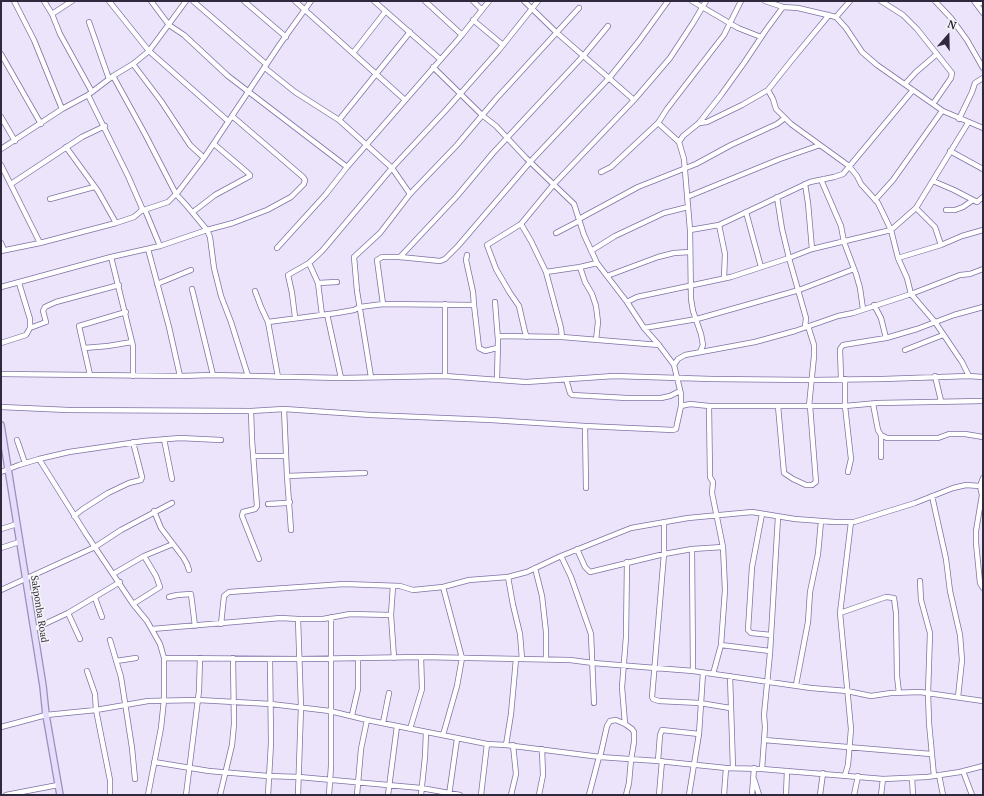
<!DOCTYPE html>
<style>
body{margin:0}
#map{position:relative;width:984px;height:796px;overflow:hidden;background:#ebe4fb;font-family:"PT Serif",serif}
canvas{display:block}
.frame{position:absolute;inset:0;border:2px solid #30293e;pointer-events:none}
.north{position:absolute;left:928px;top:16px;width:40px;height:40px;-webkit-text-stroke:3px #f6f6f6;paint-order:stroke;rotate:20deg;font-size:11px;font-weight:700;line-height:16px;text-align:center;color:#30293e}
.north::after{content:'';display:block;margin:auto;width:14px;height:18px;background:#30293e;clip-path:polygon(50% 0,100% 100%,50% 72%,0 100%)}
</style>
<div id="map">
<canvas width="984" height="796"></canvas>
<div class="frame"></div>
<div class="north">N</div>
</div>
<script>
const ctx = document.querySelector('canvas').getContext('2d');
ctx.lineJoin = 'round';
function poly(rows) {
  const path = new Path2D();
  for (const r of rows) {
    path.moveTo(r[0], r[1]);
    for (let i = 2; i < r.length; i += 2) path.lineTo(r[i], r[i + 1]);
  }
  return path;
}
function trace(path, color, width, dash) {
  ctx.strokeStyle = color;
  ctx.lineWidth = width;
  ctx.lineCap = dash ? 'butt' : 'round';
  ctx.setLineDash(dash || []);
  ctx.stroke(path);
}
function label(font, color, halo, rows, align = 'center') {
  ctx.font = font + ' "PT Serif",serif';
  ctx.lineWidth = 3;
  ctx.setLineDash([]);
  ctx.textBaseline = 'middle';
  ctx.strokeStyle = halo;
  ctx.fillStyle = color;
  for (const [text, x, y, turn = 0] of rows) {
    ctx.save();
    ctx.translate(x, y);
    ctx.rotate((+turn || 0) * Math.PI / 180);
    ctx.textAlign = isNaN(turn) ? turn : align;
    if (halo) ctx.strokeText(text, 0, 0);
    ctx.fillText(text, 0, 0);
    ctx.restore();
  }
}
const minor = poly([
 [14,1,34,40,62,109],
 [44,1,52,14,60,34,92,92],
 [109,1,149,51,228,121],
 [151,1,169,25,184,35,228,76,347,167],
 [193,1,266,64],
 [244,1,286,37],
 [295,1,405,100],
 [374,1,440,59],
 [425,1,462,35],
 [473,1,482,10],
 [524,1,556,32,634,100,554,184,521,224,487,245,496,269,510,293,519,306,525,332,527,337],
 [692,1,738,28,761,37],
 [765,1,783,7,798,8,836,17,846,28,862,52,877,65,943,111,983,128],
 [881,1,903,15,917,29,952,73,951,78,933,104],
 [935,1,951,18,967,40,983,68],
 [974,1,983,13],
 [977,4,983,2],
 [52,14,72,1],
 [836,17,850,1],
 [473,20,503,45],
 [89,22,109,79],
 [353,53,385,12],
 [1,54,41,124],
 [133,64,161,101,190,145,204,158],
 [265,68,295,92,339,120,392,168,410,194],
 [113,76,145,134,176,194,187,206,207,230,210,237,214,268,221,296,231,322,248,376],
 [905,84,916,72,937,54],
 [768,90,773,99,776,109,791,124,849,166,857,176,861,184,878,203,891,230,898,258,907,278,911,294,935,322,962,362,969,376],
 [88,95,128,176,142,208,141,211],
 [634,100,670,58,693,23,706,1],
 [1,117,15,141],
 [959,119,972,92,975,83,983,78],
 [339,120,410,32],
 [658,123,679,142],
 [699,123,707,122,742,105,768,90,791,61,829,15],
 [66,147,98,191,116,223],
 [1,149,62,109,88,95,113,76,133,64,149,51,186,1],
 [950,151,983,169],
 [1,165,40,243],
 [601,172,611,167,658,123,667,109,724,35,741,1],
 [823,179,822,182,841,226,844,242,856,274,860,288,863,309],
 [933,181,954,190,977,202,983,197],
 [11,184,82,137,105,126],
 [805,184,808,203,812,249],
 [687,197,780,159,820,145],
 [777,197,782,229,789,258,806,318,805,327],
 [50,199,94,187],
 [875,200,893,180,942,111],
 [916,208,935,227,941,245],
 [145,210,160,246],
 [946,210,955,210,963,207,973,200],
 [193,212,215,195,250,176,250,175,248,173,214,144],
 [746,212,761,267],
 [579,219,638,187,696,164,731,145,777,124,785,118],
 [521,224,531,241,546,272,561,328,562,337],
 [719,225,725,254,724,278],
 [690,230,719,225,810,182,834,177,843,174,913,90],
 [556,233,579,221],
 [1,243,4,250],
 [277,248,326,194,347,167,462,35,489,1],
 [148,249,169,327,180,376],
 [1,251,40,243,116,223,134,217,141,211,168,202,178,192,204,158,280,44,311,1],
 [591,251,615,236,664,213,688,207],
 [111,257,133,346,133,376],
 [400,257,457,196,493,153,584,55,608,26],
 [898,258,941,245,962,236,983,230],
 [309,263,318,283,322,315],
 [580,267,585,282,592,294,596,306,598,322,596,340],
 [546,272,580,267,597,263],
 [607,276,658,257,674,253,690,252],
 [318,283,337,282],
 [157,284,191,270],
 [1,287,111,257,160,246,207,230,233,223,267,210,291,197,304,184,305,180,303,177,232,116],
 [192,289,213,375],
 [255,291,261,307,268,322,278,377],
 [495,302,498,340,497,380],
 [627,302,637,297,731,277,789,258,812,249,891,230,916,208,968,123],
 [383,304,377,260,382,257,400,257,440,261,445,259,458,246,530,162,610,77,639,41,668,1],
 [474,305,479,348,485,351,497,348],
 [874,305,881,318,886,338],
 [327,314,341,378],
 [295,317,292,293,288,275,309,263,322,251,392,168,446,110,499,50,538,1],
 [268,322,337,313,354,310,360,307,383,304,474,305,473,292,466,260,467,255],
 [808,326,814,345,814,356,809,406],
 [30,328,46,322,43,311,45,307,56,302,119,285],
 [644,328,697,319,799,290,854,269],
 [498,336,562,337,659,345],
 [1,343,26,335,30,328,30,319,19,283],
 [84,348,108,346,132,342],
 [905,350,943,335],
 [700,352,703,345,701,334,693,311,691,299,690,230,684,159,679,142,683,136,699,123,721,95,744,63,766,30,783,7],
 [674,365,678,359,685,355,755,342,795,331,838,316,853,313,911,294,960,275,970,274,983,269],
 [1,374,180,376,213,375,341,378,445,376,526,382,614,376,712,379,811,380,883,379,969,376,983,377],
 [90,375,79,326,126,312],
 [445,376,445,304],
 [935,376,941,401],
 [371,377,357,291,354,257,380,233,410,194,457,145,496,99,579,8],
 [566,379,570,393,572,395,627,398,661,398,670,396,680,391],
 [841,379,840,349,843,345,886,338,917,329,954,315,983,307],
 [845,379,845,406,851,459,848,472],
 [873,404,878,430,881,435,887,438,938,438,949,434,965,434,983,437],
 [681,406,690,404,709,406,845,406,878,403,983,401],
 [709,406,710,477,713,482,712,493,723,547,725,590,721,645,713,674],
 [778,406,784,473,793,479,806,485,812,485,816,482,810,406],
 [1,407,68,410,251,411,284,409,371,415,491,420,585,426,673,430,676,429,681,406,681,394,674,365,659,345,644,328,627,302,597,263,584,235,574,204,526,158,496,126,482,115,433,67],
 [284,409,287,476,291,530],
 [251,411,252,440,257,506,255,509,243,512,242,516,259,559],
 [585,426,586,488],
 [881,435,881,457],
 [164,439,172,479],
 [17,440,25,463],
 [253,456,286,456],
 [39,459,69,452,144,441,180,438,221,440],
 [1,472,19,465,39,459,86,534,133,604,147,621,160,644,164,658,164,700,161,728,148,795],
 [287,476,365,473],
 [983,478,980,486,982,495,976,531,976,543,980,583,983,588],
 [932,496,946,559,950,591,960,635,962,660,958,697],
 [268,504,286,503,290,502],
 [154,511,161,528,183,557,187,564,189,570],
 [762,514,752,567,748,630,751,633,771,635],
 [74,516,83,509,108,493,129,483,141,480,142,477,133,442],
 [664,523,664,554,652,697,653,699,659,701,700,703,730,708],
 [1,529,17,524],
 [1,548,19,542],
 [577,549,585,567,590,572,664,554,692,549,723,547],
 [692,549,693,671],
 [561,556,571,577,591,634,594,703],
 [535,568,542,596,546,632,546,659],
 [113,574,144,556,173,544],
 [508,577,513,605,520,634,522,659],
 [920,581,921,600,930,633,928,693,929,723,934,776],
 [393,586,391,615,394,658],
 [1,590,95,547,121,530,172,503],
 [169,597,177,595,191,594,195,626],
 [95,598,102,617],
 [133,604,160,587,156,576,144,556],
 [68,613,80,639],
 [840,613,886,597,894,598,896,613,897,676,899,693],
 [221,624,224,596,229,592,344,584,400,586,413,590,443,587,469,580,508,577,527,572,561,556,631,528,688,518,752,512,795,519,835,522,854,522,915,503,953,488,966,485,980,486],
 [34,629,68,613,120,582],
 [152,629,281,618,298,619,323,619,350,614,391,615],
 [110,640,121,677,132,748,135,779],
 [721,645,770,651],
 [164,658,300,659,421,657,570,660,593,663,693,671,811,688,847,691,871,696,891,693,920,692,983,701],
 [116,661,136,658],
 [87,671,95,694,96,710,110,780,110,795],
 [730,676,733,768],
 [796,685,808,622,810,592,818,554,821,521],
 [352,715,358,689,358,658],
 [383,723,389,693],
 [625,724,622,687,626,637,627,562],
 [1,727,46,715,96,710,148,701,198,700,271,704,330,711,367,720,487,744,506,745,600,757,658,761,726,768,762,769,883,779,927,777,960,772,983,766],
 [410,729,422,689,421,657],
 [443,735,457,686,462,658,443,587],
 [764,740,931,754],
 [506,745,511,714,516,659],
 [600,757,607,726,610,721,616,720,625,724,632,729,634,732,634,742,631,760,629,783,626,795],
 [658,761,660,735,662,730,699,734],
 [154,762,209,771,268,776,299,777,421,788,460,795],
 [762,769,765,727,764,715,770,653,778,517],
 [963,771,972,795],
 [845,775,848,765,851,729,840,613,851,522],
 [939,775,943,795],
 [912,778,913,795],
 [754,779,759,795],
 [6,795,58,785],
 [186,795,199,691,200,658],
 [220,795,232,745,234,724,233,658],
 [268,795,271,743,270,659],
 [298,795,301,707,298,619],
 [329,795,331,766,331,617],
 [357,795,361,749,367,720],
 [388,795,397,726],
 [421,795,425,757,426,732],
 [449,795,457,739],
 [481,795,487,744],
 [511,795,516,774,513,745],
 [539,795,543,775,542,749],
 [589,795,599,757],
 [659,795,662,761],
 [689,795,699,734,703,673],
 [724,795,726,768],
 [752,795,754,768],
 [786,795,787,771],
 [820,795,823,773],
 [854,795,858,776],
 [881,795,883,779]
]);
const major = poly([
 [1,425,43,686,46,715,60,795]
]);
trace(minor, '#8171a4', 6);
trace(major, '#9b8fb7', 8);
trace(minor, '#fff', 4.5);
trace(major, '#e5ddfb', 5.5);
label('10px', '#30293e', '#f6f6f6', [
 ["Sakponba Road",39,609,81]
]);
</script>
